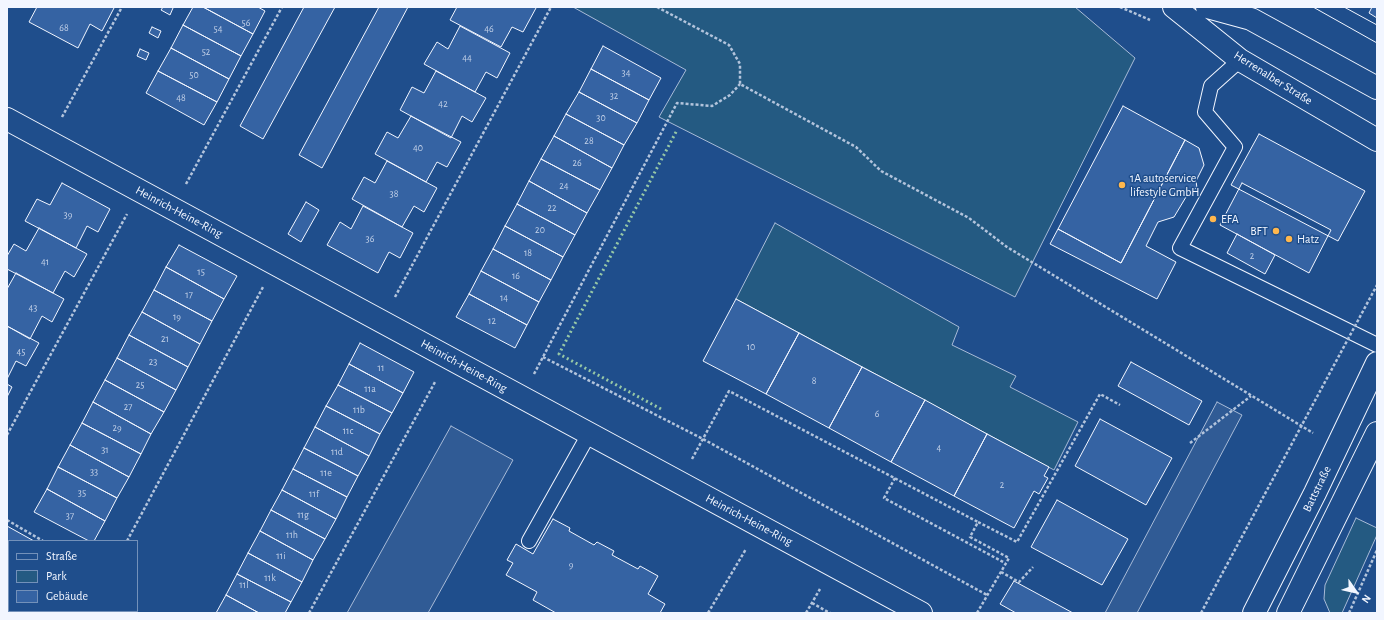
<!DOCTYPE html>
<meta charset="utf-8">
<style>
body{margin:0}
#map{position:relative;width:1384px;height:620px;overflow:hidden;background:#1f4e8c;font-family:"Alegreya Sans",sans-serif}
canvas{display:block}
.frame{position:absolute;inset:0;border:8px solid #f2f6ff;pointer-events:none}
.legend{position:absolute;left:8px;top:540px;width:130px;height:72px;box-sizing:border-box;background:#1f4e8c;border:1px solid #7391ba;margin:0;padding:5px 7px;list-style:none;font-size:12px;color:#f2f6ff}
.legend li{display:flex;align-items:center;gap:8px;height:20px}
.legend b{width:20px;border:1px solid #7391ba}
.north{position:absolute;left:1336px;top:572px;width:40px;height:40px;-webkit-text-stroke:3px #1f4e8c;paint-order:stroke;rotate:124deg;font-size:11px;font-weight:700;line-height:16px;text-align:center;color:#f2f6ff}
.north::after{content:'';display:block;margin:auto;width:14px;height:18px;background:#f2f6ff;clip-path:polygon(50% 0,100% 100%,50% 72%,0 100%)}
</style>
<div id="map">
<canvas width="1384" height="620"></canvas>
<div class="frame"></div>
<ul class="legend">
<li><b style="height:5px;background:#1f4e8c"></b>Straße</li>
<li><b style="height:11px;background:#245a82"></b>Park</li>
<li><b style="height:11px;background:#3563a3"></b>Gebäude</li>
</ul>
<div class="north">N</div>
</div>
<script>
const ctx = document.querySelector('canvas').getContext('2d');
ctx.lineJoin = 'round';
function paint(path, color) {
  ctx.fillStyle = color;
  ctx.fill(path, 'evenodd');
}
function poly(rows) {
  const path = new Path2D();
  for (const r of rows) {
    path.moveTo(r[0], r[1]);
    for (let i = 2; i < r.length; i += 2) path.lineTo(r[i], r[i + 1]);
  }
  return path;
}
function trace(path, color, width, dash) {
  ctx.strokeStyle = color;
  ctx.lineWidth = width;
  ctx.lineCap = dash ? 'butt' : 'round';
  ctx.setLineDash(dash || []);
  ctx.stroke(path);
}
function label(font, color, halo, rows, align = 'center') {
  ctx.font = font + ' "Alegreya Sans",sans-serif';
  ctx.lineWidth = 3;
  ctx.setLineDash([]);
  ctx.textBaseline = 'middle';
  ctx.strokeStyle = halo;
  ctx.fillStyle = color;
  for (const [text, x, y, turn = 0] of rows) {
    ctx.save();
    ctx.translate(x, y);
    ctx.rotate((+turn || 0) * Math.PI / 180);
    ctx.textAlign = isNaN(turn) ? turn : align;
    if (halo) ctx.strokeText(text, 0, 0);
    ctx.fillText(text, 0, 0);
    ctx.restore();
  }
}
const green = poly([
 [573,7,1075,7,1135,58,1015,297,659,117,686,70,573,7],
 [775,223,959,327,952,345,1016,376,1010,387,1078,422,1054,470,736,299,775,223],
 [1356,518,1377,528,1377,535,1342,613,1330,613,1324,599,1325,585,1356,518]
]);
paint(green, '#245a82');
trace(green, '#a8bbd7', 1);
const parking = poly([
 [1217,402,1242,415,1137,613,1105,613,1217,402],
 [451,426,513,460,428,613,347,613,451,426]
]);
paint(parking, '#305b95');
trace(parking, '#a8bbd7', 1);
const building = poly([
 [37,7,112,7,114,8,102,31,90,24,78,48,29,22,37,7],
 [163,7,172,7,173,8,170,15,161,10,163,7],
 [193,7,203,7,253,34,241,56,183,25,193,7],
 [203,7,258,7,265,11,253,34,203,7],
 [304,7,335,7,263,139,240,126,304,7],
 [379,7,408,7,322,168,299,155,379,7],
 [457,7,535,7,536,8,523,32,512,27,501,47,450,20,457,7],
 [1372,7,1377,7,1377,18,1369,13,1372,7],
 [183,25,241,56,229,79,171,48,183,25],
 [460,26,510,53,497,78,486,72,475,92,424,64,437,42,448,49,460,26],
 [152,27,161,31,158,38,149,33,152,27],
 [603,46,661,78,649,100,591,69,603,46],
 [171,48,229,79,217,102,158,71,171,48],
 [140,49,149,53,146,60,137,56,140,49],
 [591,69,649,100,637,123,579,92,591,69],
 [158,71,217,102,204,125,146,93,158,71],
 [436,71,486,98,472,122,462,116,451,138,400,110,412,87,424,93,436,71],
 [579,92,637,123,624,145,566,114,579,92],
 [1123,106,1185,140,1121,263,1058,229,1123,106],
 [566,114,624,145,612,168,554,136,566,114],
 [411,116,461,142,447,167,437,162,426,182,375,154,387,132,398,138,411,116],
 [1259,134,1365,191,1338,241,1231,185,1259,134],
 [554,136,612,168,600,190,541,159,554,136],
 [1185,140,1199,148,1204,165,1196,181,1197,188,1189,192,1174,217,1158,222,1146,246,1176,262,1157,299,1050,244,1058,229,1121,263,1185,140],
 [541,159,600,190,587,213,529,181,541,159],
 [387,161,437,188,424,212,414,206,402,227,352,199,364,177,375,183,387,161],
 [529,181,587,213,575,235,517,204,529,181],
 [62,183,110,209,98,232,87,226,76,248,25,221,37,199,50,205,62,183],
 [1242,183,1331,230,1309,273,1220,225,1242,183],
 [306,202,319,210,301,242,288,234,306,202],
 [517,204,575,235,563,257,505,226,517,204],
 [363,206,413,233,400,258,389,252,378,273,327,245,340,222,351,229,363,206],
 [505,226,563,257,551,280,493,249,505,226],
 [39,228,87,254,74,277,65,271,53,293,7,269,7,256,14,244,26,251,39,228],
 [1237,234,1275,255,1265,274,1227,253,1237,234],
 [179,245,237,276,224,299,166,267,179,245],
 [493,249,551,280,539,302,481,271,493,249],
 [166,267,224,299,212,321,154,290,166,267],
 [481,271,539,302,527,325,469,294,481,271],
 [16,273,64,299,52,322,42,316,30,339,7,326,7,289,16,273],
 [154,290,212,321,200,344,142,312,154,290],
 [469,294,527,325,515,348,456,317,469,294],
 [736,299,799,333,766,394,703,361,736,299],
 [142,312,200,344,188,367,129,335,142,312],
 [7,326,39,343,26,366,16,361,7,379,7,326],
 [799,333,862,367,829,428,766,394,799,333],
 [129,335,188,367,176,390,117,358,129,335],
 [360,343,414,372,403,393,349,364,360,343],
 [117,358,176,390,164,412,105,380,117,358],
 [1131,362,1202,401,1189,425,1118,386,1131,362],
 [349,364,403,393,392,413,338,385,349,364],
 [862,367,925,400,891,462,829,428,862,367],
 [105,380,164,412,151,434,93,402,105,380],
 [7,384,12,387,7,397,7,384],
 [338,385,392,413,380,434,326,406,338,385],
 [925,400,987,434,954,496,891,462,925,400],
 [93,402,151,434,141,454,82,423,93,402],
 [326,406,380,434,369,456,315,427,326,406],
 [1100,419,1172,458,1146,505,1075,466,1100,419],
 [82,423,141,454,129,477,70,445,82,423],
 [315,427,369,456,358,476,304,448,315,427],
 [987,434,1049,467,1044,476,1048,478,1039,494,1034,491,1014,528,954,496,987,434],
 [70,445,129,477,117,498,58,467,70,445],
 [304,448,358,476,347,497,293,469,304,448],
 [58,467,117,498,105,521,47,489,58,467],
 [293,469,347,497,336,519,282,490,293,469],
 [47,489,105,521,94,541,89,541,34,512,47,489],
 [282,490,336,519,325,539,271,510,282,490],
 [1057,500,1128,539,1102,585,1031,547,1057,500],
 [271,510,325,539,313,560,260,531,271,510],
 [553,519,570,528,569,531,594,545,597,542,614,551,612,555,638,569,640,566,658,576,648,594,665,604,660,613,556,613,533,600,537,592,506,575,513,563,507,560,516,544,533,554,553,519],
 [7,526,34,541,9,541,9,556,7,555,7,526],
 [260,531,313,560,302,582,248,553,260,531],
 [248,553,302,582,291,602,237,574,248,553],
 [7,555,9,556,9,585,7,584,7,555],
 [237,574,291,602,285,613,259,613,226,595,237,574],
 [1014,581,1073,613,1016,613,1000,604,1014,581],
 [7,584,9,585,9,611,8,613,7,584],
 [226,595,259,613,216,613,226,595]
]);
paint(building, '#3563a3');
trace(building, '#f2f6ff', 1);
const lane = poly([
 [1240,60,1211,86,1205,112,1235,147,1180,248,1377,345],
 [529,541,589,434]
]);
const street = poly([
 [7,119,921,613],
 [1254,613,1315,493,1377,363],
 [1288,613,1377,433]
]);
const secondary = poly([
 [1174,7,1240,60,1377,140],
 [1207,7,1251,19,1377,88]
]);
trace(lane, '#f2f6ff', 16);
trace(street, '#f2f6ff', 24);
trace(secondary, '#f2f6ff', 24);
trace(poly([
 [657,7,729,45,740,64,740,84,856,147,881,171,969,218,1007,247,1313,433],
 [1120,7,1150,20],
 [62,117,122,7],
 [186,184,282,7],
 [395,297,551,7],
 [543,357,703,439,987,595],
 [534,374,677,103,712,106,730,95,740,84],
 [7,435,127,214],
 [1190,443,1251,396],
 [692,459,729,391,978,522],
 [895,478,884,498,1005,563],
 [7,520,43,541],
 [127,541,263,287],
 [1001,572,1019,582,1033,567],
 [812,603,830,613],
 [104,611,108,613],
 [39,613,41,611],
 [309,613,435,382],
 [708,613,746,549],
 [806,613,820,589],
 [977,613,1009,558,970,537,978,522,1017,542,1100,394,1120,405],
 [1349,613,1377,550]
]), '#b3c4dc', 2.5, [3, 2]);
trace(lane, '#1f4e8c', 14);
trace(street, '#1f4e8c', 22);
trace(secondary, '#1f4e8c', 22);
trace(poly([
 [1313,7,1377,43],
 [1344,7,1377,25]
]), '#f2f6ff', 1);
trace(poly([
 [1201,613,1377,285]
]), '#b3c4dc', 2.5, [3, 2]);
trace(poly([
 [661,409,559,354,677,130]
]), '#97c8a6', 3, [2, 3]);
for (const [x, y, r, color] of [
 [1122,185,4,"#ffb74d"],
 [1213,219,4,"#ffb74d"],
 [1276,231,4,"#ffb74d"],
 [1289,239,4,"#ffb74d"]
]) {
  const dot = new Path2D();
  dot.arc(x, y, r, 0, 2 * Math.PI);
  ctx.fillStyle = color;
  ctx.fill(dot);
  trace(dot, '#1f4e8c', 1.5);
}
label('10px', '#c3d1e8', null, [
 ["56",246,23],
 ["68",64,28],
 ["54",218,29],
 ["46",489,29],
 ["52",206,52],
 ["44",467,58],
 ["34",626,73],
 ["50",194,75],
 ["32",614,96],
 ["48",181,98],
 ["42",443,104],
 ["30",601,118],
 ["28",589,141],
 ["40",418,148],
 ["26",577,163],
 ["24",564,186],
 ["38",394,194],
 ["22",552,208],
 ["39",68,215],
 ["20",540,230],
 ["36",370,239],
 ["18",528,253],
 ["2",1252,256],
 ["41",45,262],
 ["15",201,272],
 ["16",516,276],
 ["17",189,295],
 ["14",504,298],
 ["43",33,308],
 ["19",177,317],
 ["12",492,321],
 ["21",165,339],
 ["10",751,347],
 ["45",21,352],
 ["23",153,362],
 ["11",381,368],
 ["8",814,381],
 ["25",140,385],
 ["11a",370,389],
 ["27",128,407],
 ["11b",359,410],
 ["6",877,414],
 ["29",117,428],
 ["11c",348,431],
 ["4",939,448],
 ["31",105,450],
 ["11d",337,452],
 ["33",94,472],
 ["11e",326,473],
 ["2",1002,485],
 ["35",82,493],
 ["11f",314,494],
 ["11g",303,515],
 ["37",70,516],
 ["11h",292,535],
 ["11i",281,556],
 ["9",571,565],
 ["11k",270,578],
 ["11l",244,585]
]);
label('12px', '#f2f6ff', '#1f4e8c', [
 ["Herrenalber Straße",1273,78,32],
 ["Heinrich-Heine-Ring",179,212,28],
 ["Heinrich-Heine-Ring",464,366,29],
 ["Battstraße",1317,489,-64],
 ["Heinrich-Heine-Ring",749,520,28]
]);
label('12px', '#f2f6ff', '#1f4e8c', [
 ["1A autoservice",1130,178],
 ["lifestyle GmbH",1130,192],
 ["EFA",1221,219],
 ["BFT",1268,231,"right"],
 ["Hatz",1297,239]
], 'left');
</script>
